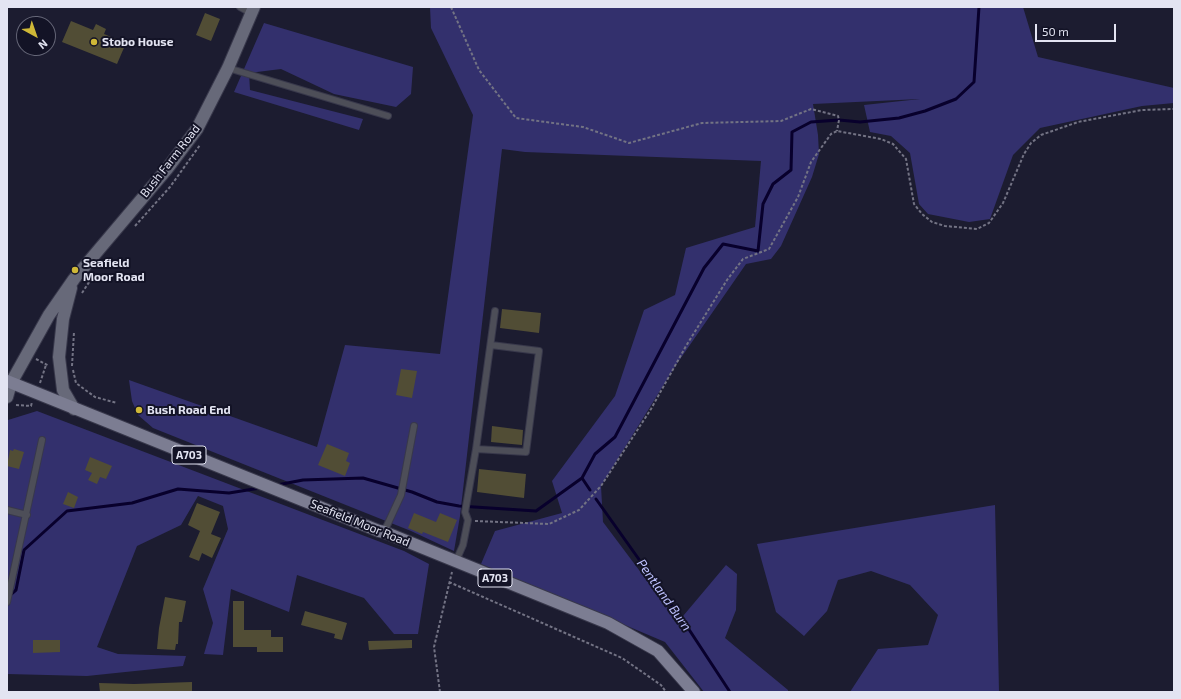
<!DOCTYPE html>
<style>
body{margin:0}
#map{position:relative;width:1181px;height:699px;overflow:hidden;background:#1c1c30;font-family:"Exo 2",sans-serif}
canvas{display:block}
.frame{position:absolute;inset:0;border:8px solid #e3e4f2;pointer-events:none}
.north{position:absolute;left:16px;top:16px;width:40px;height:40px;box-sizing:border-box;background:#131326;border:1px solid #666778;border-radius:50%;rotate:140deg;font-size:11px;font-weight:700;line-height:16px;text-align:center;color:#e3e4f2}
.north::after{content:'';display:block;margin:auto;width:14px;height:18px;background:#cfb837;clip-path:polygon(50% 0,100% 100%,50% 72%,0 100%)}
.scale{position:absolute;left:1035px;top:24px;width:81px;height:18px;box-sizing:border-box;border:2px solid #e3e4f2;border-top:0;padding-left:5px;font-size:12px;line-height:14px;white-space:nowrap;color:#e3e4f2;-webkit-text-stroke:3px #131326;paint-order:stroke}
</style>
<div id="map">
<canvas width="1181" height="699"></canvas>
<div class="frame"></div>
<div class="north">N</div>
<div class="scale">50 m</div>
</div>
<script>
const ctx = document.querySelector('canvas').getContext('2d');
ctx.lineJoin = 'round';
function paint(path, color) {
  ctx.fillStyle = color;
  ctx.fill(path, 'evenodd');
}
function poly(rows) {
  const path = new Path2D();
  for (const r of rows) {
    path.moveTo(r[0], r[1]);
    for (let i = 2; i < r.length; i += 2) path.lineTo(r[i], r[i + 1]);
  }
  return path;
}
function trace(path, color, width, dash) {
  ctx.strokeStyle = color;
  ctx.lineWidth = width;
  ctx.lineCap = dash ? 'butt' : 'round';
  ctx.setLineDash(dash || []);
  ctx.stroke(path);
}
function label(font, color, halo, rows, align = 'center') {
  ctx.font = font + ' "Exo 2",sans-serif';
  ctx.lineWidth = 4;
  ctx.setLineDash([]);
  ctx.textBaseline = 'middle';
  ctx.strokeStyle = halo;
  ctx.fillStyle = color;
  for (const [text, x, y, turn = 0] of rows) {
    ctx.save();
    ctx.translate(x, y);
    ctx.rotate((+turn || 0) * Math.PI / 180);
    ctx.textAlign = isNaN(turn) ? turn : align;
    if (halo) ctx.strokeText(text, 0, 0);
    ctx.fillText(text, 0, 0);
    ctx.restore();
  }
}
paint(poly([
 [430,7,1023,7,1038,57,1174,88,1174,103,1142,106,1040,128,1013,155,990,219,969,222,928,214,919,204,910,153,891,136,870,132,864,105,920,99,813,104,818,135,819,154,812,177,781,246,771,259,746,264,676,365,601,486,603,522,678,622,726,565,737,574,736,610,725,638,788,690,788,692,704,692,665,642,481,564,495,531,562,513,552,481,615,396,644,310,675,295,686,248,755,227,761,161,525,152,502,149,460,516,454,551,411,531,153,428,138,415,132,401,129,380,317,447,345,345,440,354,473,115,431,28],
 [264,23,413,67,411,94,396,107,334,94,281,69,249,73,250,90,363,119,359,130,234,92],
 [37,411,404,551,429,564,418,634,394,634,364,598,297,575,289,612,231,589,223,655,204,654,213,623,203,589,228,529,223,506,198,496,181,525,137,546,97,647,118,654,186,656,183,666,87,676,7,674,7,423,8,420],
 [995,505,999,692,850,692,878,649,928,645,938,615,910,585,871,571,838,580,827,611,804,636,776,612,757,544]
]), '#33306d');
trace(poly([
 [582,478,590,490],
 [277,485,303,480,363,478,412,492,437,502,459,506,536,511,582,478,595,454,615,437,704,268,723,244,758,251,763,204,773,184,791,170,792,132,811,122,839,120,860,122,899,118,925,111,956,99,974,82,979,7],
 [596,499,690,631,730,692],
 [9,596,16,590,24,550,67,511,132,503,178,489,229,493,260,488]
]), '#08002c', 3);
paint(poly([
 [205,13,220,19,211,41,196,35],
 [71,21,93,30,96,24,106,29,104,34,126,43,117,64,62,42],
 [502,309,541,313,539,333,500,328],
 [401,369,417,371,412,398,396,395],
 [492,426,523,430,522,445,491,442],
 [327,444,349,453,346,461,350,463,345,476,318,465],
 [14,449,24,452,19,469,7,466,10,450,13,451],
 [90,457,112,466,106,479,100,477,97,484,88,480,92,473,85,470],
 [479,469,526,474,524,498,477,492],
 [68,492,78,497,74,508,63,504],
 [197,503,220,512,211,534,221,538,212,558,202,553,199,561,189,557,200,531,188,525],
 [414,513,436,522,440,513,457,520,448,542,423,532,422,534,408,528],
 [165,597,186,601,182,622,179,622,178,644,176,644,175,650,157,649,159,628],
 [233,601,244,601,244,630,271,630,271,637,283,637,283,652,257,652,257,647,233,647],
 [305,611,347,623,342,640,334,638,335,634,301,625],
 [33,640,60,640,60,652,33,653],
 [412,640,412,648,369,650,368,641],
 [192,682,192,692,100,692,99,683,134,684]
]), '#514d35');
const lane = poly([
 [240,7,251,13],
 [228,68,388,116],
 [476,449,526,452,539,351,491,345],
 [7,510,27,515],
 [384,532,401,495,414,426],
 [456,561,463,545,468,520,465,512,476,449,495,311],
 [7,602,42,440]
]);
const secondary = poly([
 [71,288,63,319,59,357,63,390,74,409],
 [7,397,11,383,49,315,74,279,167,169,197,129,228,68,254,7]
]);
const primary = poly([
 [7,381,379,531,384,532,608,623,658,651,694,692]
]);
trace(lane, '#38384b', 8);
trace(secondary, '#38384b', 14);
trace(primary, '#38384b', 14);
trace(poly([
 [451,7,479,70,516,118,583,127,629,143,702,123,781,121,811,109,838,116,839,120,837,131],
 [135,226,170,187,200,145],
 [82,293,95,273],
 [36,359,49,366],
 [72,366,74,332],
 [73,370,76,383,84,389,95,397,117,403],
 [40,383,46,365],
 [16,405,31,406,32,402],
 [475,521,549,524,579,510,601,486,651,409,686,346,727,280,743,259,769,249,798,197,811,162,831,134,837,131,881,139,893,144,906,159,914,204,922,214,932,222,945,226,977,229,989,223,1003,203,1024,154,1031,143,1041,135,1078,122,1142,110,1174,109],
 [449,582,622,658,661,685,666,692],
 [440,692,434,647,452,572]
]), '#737384', 2, [3, 2]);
trace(lane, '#4d4e58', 6);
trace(secondary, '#676979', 12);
trace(primary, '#7c7d92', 12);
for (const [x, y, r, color] of [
 [94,42,4,"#cfb837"],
 [75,270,4,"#cfb837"],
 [139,410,4,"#cfb837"]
]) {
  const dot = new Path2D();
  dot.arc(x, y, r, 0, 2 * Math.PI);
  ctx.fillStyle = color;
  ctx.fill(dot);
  trace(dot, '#131326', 1.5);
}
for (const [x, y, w] of [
 [189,455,34],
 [495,578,34]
]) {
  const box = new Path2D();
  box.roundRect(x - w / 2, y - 9, w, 18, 3);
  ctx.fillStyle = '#131326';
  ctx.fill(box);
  trace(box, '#e3e4f2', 1);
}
label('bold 11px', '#e3e4f2', null, [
 ["A703",189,455],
 ["A703",495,578]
]);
label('bold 12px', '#e3e4f2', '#131326', [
 ["Stobo House",102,42],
 ["Seafield",83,263],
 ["Moor Road",83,277],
 ["Bush Road End",147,410]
], 'left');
label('12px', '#e3e4f2', '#131326', [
 ["Bush Farm Road",170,161,-52],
 ["Seafield Moor Road",360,523,22]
]);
label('italic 13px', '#bdc1fe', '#131326', [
 ["Pentland Burn",664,595,55]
]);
</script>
